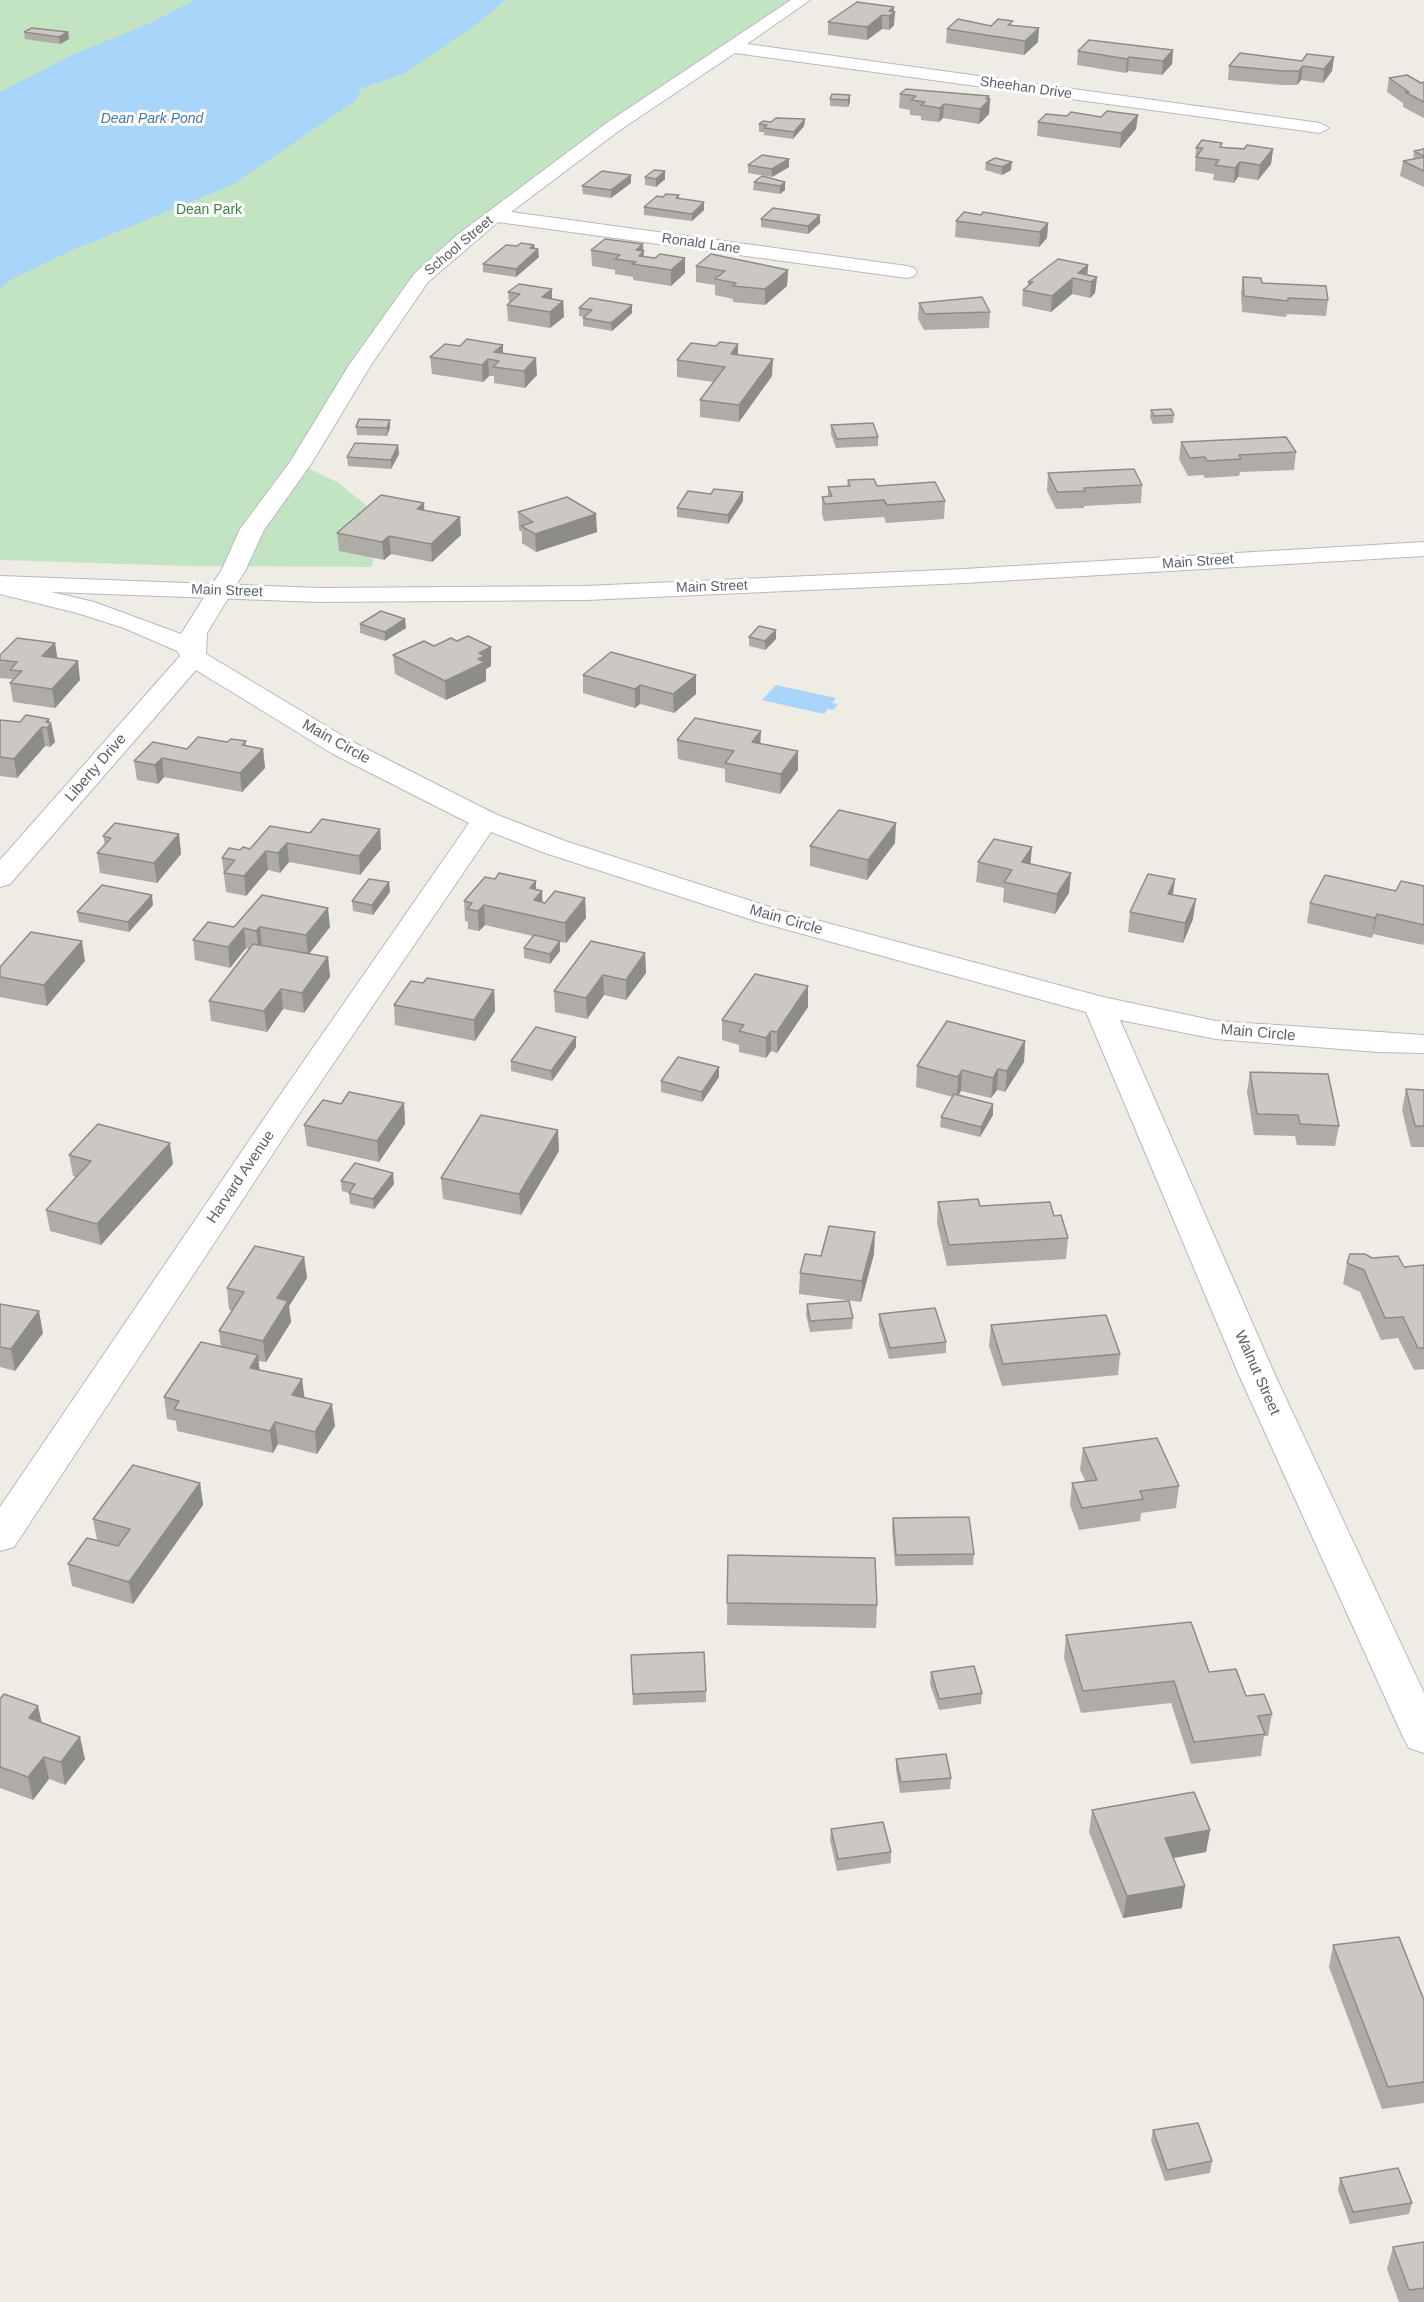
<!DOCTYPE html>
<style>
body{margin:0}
canvas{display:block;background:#eeece4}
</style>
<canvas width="1424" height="2302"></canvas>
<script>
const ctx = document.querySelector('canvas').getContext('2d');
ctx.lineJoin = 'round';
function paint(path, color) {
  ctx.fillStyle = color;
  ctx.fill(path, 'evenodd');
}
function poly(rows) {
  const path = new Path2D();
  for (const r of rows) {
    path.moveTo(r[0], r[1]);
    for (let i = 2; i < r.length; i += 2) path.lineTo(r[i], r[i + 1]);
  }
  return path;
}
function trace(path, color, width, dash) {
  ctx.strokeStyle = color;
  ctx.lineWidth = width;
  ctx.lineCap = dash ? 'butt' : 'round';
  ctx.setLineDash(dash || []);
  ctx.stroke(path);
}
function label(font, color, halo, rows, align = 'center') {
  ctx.font = font + ' Arial,sans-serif';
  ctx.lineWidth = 6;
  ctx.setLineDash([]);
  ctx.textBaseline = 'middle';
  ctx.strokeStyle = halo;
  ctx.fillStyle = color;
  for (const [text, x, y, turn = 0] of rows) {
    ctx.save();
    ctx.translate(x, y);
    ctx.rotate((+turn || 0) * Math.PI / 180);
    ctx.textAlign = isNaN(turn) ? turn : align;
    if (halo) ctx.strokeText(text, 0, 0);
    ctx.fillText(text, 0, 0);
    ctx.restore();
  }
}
paint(poly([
 [0,0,796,0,458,235,410,279,340,402,300,464,337,482,366,505,378,528,372,567,189,566,0,560]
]), '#c2e4c3');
paint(poly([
 [194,0,506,0,474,26,403,74,362,88,355,101,232,185,70,251,12,279,0,289,0,92,72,55,155,21],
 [776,685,836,698,832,703,838,704,833,710,828,709,824,714,762,700]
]), '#a8d5f9');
const street = poly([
 [791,0,810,0,747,44,1320,123,1329,128,1320,133,735,53,620,130,511,212,907,266,914,268,917,272,914,276,907,278,498,222,428,282,371,365,311,464,264,530,246,569,207,633,206,654,353,742,495,814,565,841,779,910,1103,997,1216,1021,1424,1035,1424,1053,1378,1052,1216,1039,1120,1020,1275,1375,1424,1693,1424,1753,1409,1748,1403,1737,1239,1375,1086,1012,759,922,545,853,491,832,301,1111,14,1547,0,1551,0,1507,274,1104,469,823,333,754,196,670,10,884,0,887,0,860,180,656,177,651,124,628,77,613,0,594,0,580,94,602,181,634,222,569,240,529,290,462,349,365,414,274,457,235,608,122,791,0]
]);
const secondary = poly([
 [1424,542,1424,556,964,583,586,600,320,602,0,590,0,576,320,588,586,586,964,569,1424,542]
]);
trace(street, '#b6b9bd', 2);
trace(secondary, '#b6b8bd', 2);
paint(street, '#fff');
paint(secondary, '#fff');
paint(poly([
 [894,12,894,25,889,30,882,29,867,40,828,35,828,22],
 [991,26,1013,26,1038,42,1024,55,946,43,947,29],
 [24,32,68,32,69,39,60,44,25,39],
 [1173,50,1172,64,1162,75,1128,71,1126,73,1077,65,1078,51],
 [1334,57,1332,71,1323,83,1301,80,1297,85,1281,85,1228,80,1229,66,1302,61],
 [1389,78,1421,83,1424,82,1424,118,1403,107,1403,103,1387,92],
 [900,94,989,96,989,99,990,99,989,114,979,124,943,118,939,122,921,120,921,116,910,115,910,110,899,108],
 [850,95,850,102,848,107,830,106,830,99],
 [1138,115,1136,129,1120,148,1037,136,1038,122,1067,116,1101,117],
 [805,119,804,126,793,139,764,135,764,132,759,132,759,124,771,122],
 [1222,147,1273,149,1271,164,1258,180,1238,177,1234,183,1213,180,1214,174,1195,171,1196,148],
 [1423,148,1424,148,1424,187,1400,176,1403,161,1413,159,1414,151,1423,149],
 [789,159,789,167,772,177,748,173,748,165],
 [986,163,1011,170,1002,175,985,170],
 [665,171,665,179,656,187,645,185,645,177],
 [754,182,785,182,785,190,780,194,753,190],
 [631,183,611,198,583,194,582,186],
 [679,195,679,199,704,210,692,221,644,215,644,207,663,197],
 [820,215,820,223,808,234,761,227,761,219],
 [956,221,1048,223,1047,238,1039,247,955,237],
 [534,245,535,249,539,257,516,277,483,272,483,264,517,246],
 [591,250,644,251,644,257,685,273,671,286,633,280,633,277,615,274,615,270,592,266],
 [1088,265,1087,275,1097,277,1095,293,1090,298,1072,294,1051,312,1022,306,1023,290,1028,286,1028,282],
 [696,266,788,270,787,286,765,305,733,302,733,299,715,295,715,285,696,282],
 [1243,277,1262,283,1328,300,1326,316,1287,314,1286,317,1242,312,1241,293],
 [552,289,552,299,563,301,564,317,550,328,508,321,507,305,509,303,508,292],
 [919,303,990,312,989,328,924,330,918,319],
 [632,305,632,313,612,331,583,326,583,318,584,317,579,316,579,308],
 [503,354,537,375,525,388,494,383,494,376,489,376,483,382,432,374,430,357],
 [738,355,772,376,739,422,700,417,700,400,714,382,677,377,677,360],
 [1151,410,1174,415,1173,423,1153,424,1150,418],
 [359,419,390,428,387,436,357,435,356,427],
 [831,425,878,437,878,446,836,448,831,434],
 [1181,442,1296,452,1294,470,1240,472,1239,476,1205,478,1203,475,1188,476,1179,459],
 [398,445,399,454,391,469,348,466,347,457],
 [1048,473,1142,485,1141,503,1084,506,1084,508,1056,509,1047,491],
 [848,480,945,501,944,519,886,523,884,517,824,521,822,514,822,497,828,496,828,487,847,486],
 [743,492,743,501,728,524,677,517,677,508,711,494],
 [425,511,460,517,461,535,432,562,391,554,384,560,339,551,337,533],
 [518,512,597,532,536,552,522,543,522,532,519,530],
 [360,624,406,628,385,641,360,633],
 [749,637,776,639,765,650,749,646],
 [457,641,491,647,491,666,486,669,486,681,446,700,395,674,393,655],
 [55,643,57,659,80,680,55,708,13,702,10,683,12,681,12,679,0,678,0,655],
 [583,675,696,694,674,713,640,704,635,708,583,693],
 [0,720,20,722,51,723,55,742,50,747,45,746,17,778,0,776],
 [677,740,760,743,798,751,798,770,780,794,725,782,725,769,678,759],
 [246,741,246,746,263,749,265,768,242,792,164,777,158,784,137,780,134,761,187,749,227,742],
 [380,829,381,849,360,875,289,862,280,873,268,870,246,896,226,892,222,858,240,850,250,849,310,833],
 [179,834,181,854,157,883,100,873,97,853,105,845,103,836],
 [895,843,867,880,810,866,810,846],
 [1032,847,1030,864,1069,893,1055,914,1003,902,1004,888,976,882,978,862],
 [1175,879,1173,895,1193,919,1183,943,1128,932,1130,912],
 [389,882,390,892,373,915,353,911,352,901],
 [1424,886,1424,943,1423,945,1373,934,1372,938,1307,923,1310,903],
 [262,895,330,927,309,954,328,957,330,977,304,1013,283,1009,267,1032,211,1021,209,1001,249,949,246,948,230,968,195,960,193,940,234,927],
 [585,898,586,918,566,943,560,942,560,951,550,964,524,958,524,948,533,936,485,925,479,931,468,929,468,922,465,921,464,901,545,903],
 [153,905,129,932,79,922,77,912],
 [645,953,646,973,626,1000,604,995,587,1019,555,1012,554,991],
 [85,961,47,1006,0,997,0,967],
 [494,990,495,1011,475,1041,395,1025,394,1005],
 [808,1007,777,1053,771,1051,766,1058,739,1052,739,1045,722,1040,722,1020],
 [1025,1041,1024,1062,1005,1092,997,1090,991,1098,961,1091,958,1095,993,1104,993,1115,980,1137,940,1127,941,1117,953,1097,916,1087,917,1066],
 [576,1047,552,1081,511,1071,511,1061],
 [719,1067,719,1077,702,1102,661,1092,661,1081],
 [1250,1072,1339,1126,1335,1146,1297,1145,1295,1136,1254,1135,1247,1092],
 [1406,1089,1424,1090,1424,1147,1411,1147,1402,1110],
 [404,1103,405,1124,379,1162,307,1146,304,1125,341,1104],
 [559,1151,521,1215,443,1199,441,1178],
 [69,1155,173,1164,101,1245,50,1231,46,1210,76,1177,73,1176],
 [341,1181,394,1184,374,1209,350,1204,349,1193,342,1191],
 [938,1202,980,1206,1054,1216,1068,1238,1066,1259,947,1266,937,1223],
 [874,1254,861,1302,799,1294,800,1273,821,1256],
 [304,1257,307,1278,289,1306,291,1322,266,1362,258,1361,260,1370,302,1379,304,1398,335,1426,317,1454,278,1444,273,1453,177,1431,176,1421,167,1419,164,1397,221,1347,219,1331,232,1310,229,1310,227,1288],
 [1372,1258,1404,1267,1424,1265,1424,1369,1414,1370,1398,1338,1381,1340,1360,1292,1343,1284,1347,1263],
 [0,1304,43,1333,15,1371,0,1367],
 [807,1304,853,1318,852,1329,810,1332,806,1315],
 [879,1314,946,1342,946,1353,889,1359,879,1325],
 [991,1325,1120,1354,1118,1375,1002,1386,989,1346],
 [1083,1448,1179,1486,1176,1508,1141,1513,1140,1521,1079,1530,1070,1505,1072,1483,1086,1482,1080,1470],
 [200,1483,203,1505,133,1604,72,1586,68,1564,97,1540,93,1519],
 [893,1518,974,1554,973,1565,895,1566,892,1529],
 [728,1555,877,1605,876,1628,727,1625],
 [1066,1635,1209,1672,1272,1714,1268,1736,1264,1736,1261,1756,1191,1764,1171,1703,1081,1713,1064,1658],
 [631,1655,706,1691,706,1702,633,1705],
 [931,1672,982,1693,981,1704,939,1710,930,1684],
 [0,1699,42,1723,85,1759,65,1785,49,1779,33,1800,0,1788],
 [896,1759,951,1778,950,1789,900,1793,896,1770],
 [1092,1810,1210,1830,1206,1852,1174,1858,1182,1908,1123,1918,1089,1832],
 [831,1829,891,1852,891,1863,837,1871,830,1840],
 [1333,1945,1424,2000,1424,2103,1382,2109,1329,1967],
 [1153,2130,1212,2161,1210,2173,1165,2181,1151,2141],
 [1340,2178,1412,2203,1409,2214,1350,2224,1338,2190],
 [1424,2242,1424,2302,1399,2302,1387,2269,1393,2247]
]), '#afaca8');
paint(poly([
 [894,7,894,13,895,12,894,25,889,30,889,11],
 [882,15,882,29,867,40,867,27],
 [1039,28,1038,42,1024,55,1025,41],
 [68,32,69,39,60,44,59,37],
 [1173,50,1172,64,1162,75,1163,61],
 [1129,57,1128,71,1126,73,1127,59],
 [1334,57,1332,71,1323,83,1324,69],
 [1303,66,1301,80,1297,85,1299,71],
 [850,95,850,102,848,107,848,100],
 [989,96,989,101,990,99,989,114,979,124,980,109,986,99],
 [944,104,943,118,939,122,940,108],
 [1138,115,1136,129,1120,148,1121,133],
 [805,119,804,126,793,139,794,132],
 [1273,149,1271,164,1258,180,1260,165],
 [789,159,789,167,772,177,772,169],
 [1012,162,1011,170,1002,175,1002,167],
 [1240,162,1238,177,1234,183,1235,168],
 [665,171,665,179,656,187,656,179],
 [631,175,631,183,611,198,611,190],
 [785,182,785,190,780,194,780,186],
 [704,202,704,210,692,221,692,214],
 [820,215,820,223,808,234,808,226],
 [1048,223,1047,238,1039,247,1040,232],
 [643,244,644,266,639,264,637,266,636,250],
 [534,245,535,253,538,249,539,257,516,277,516,269,530,248],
 [685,258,685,273,671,286,671,270],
 [1088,265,1087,281,1078,273],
 [788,270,787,286,765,305,765,289],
 [1097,277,1095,293,1090,298,1091,282],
 [1073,278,1072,294,1051,312,1052,296],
 [552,289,552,305,542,297],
 [563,301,564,317,550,328,550,312],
 [632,305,632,313,612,331,611,323],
 [738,344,738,361,731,354],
 [503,345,503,361,499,361,494,352],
 [536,358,537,375,525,388,524,371],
 [488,359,489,376,483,382,482,365],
 [773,359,772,376,739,422,739,405],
 [390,420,390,428,387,436,387,428],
 [398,445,399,454,391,469,391,460],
 [743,492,743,501,728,524,728,515],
 [424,503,425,521,417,509],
 [596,514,597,532,536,552,535,534],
 [460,517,461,535,432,562,431,544],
 [389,536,391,554,384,560,382,542],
 [405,619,406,628,385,641,385,632],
 [776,630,776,639,765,650,765,641],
 [55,643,58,662,42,656],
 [491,647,491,666,486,669,486,681,446,700,445,681,479,653],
 [78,661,80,680,55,708,52,689],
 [696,675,696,694,674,713,673,694],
 [640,685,640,704,635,708,635,689],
 [49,719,50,725,51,723,55,742,50,747,46,722],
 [42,727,45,746,17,778,14,759],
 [761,731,760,750,752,742],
 [263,749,265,768,242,792,240,773],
 [798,751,798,770,780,794,781,774],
 [162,758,164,777,158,784,155,765],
 [896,823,895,843,867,880,868,860],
 [380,829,381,849,360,875,359,856],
 [179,834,181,854,157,883,154,863],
 [287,843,289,862,280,873,278,853],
 [1032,847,1030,867,1022,862],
 [266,851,268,870,246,896,244,876],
 [1071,873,1069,893,1055,914,1057,894],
 [1175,879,1172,899,1168,894],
 [536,881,536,897,542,891,543,911,538,917,530,888],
 [389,882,390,892,373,915,372,905],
 [152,895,153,905,129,932,128,922],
 [585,898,586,918,566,943,565,923],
 [1196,899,1193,919,1183,943,1185,923],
 [484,905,485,925,479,931,478,911],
 [328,908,330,927,308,955,306,935],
 [1377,914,1373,934,1372,938,1375,918],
 [260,927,262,947,259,951,256,931],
 [244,928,246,948,230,968,228,947],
 [82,941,85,961,47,1006,44,985],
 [560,941,560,951,550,964,550,954],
 [645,953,646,973,626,1000,626,980],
 [328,957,330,977,304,1013,302,993],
 [603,975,604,995,587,1019,586,998],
 [808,986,808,1007,777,1053,777,1032],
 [281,989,283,1009,267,1032,264,1011],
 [494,990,495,1011,475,1041,474,1020],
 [771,1031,771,1051,766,1058,766,1038],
 [576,1037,576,1047,552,1081,551,1071],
 [1025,1041,1024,1062,1005,1092,1007,1071],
 [719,1067,719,1077,702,1102,702,1092],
 [998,1069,997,1090,991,1098,993,1078],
 [962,1070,961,1091,957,1098,958,1077],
 [404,1103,405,1124,379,1162,377,1141],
 [993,1104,993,1115,980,1137,981,1127],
 [558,1130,559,1151,521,1215,519,1194],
 [170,1143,173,1164,101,1245,97,1224],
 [393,1173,394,1184,374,1209,373,1199],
 [875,1232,874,1254,861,1302,862,1281],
 [304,1257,307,1278,289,1306,291,1322,266,1362,263,1341,277,1298],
 [39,1311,43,1333,15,1371,11,1349],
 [258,1355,260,1376,250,1368],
 [302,1379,305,1401,292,1395],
 [332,1404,335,1426,317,1454,315,1432],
 [275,1422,278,1444,273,1453,270,1431],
 [200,1483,203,1505,133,1604,129,1582],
 [38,1706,43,1728,29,1718],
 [80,1737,85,1759,65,1785,61,1762],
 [44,1757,49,1779,33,1800,28,1777],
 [1210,1830,1206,1852,1162,1860,1165,1838],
 [1185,1886,1182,1908,1123,1918,1127,1896]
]), '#8e8c88');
const building = poly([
 [857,2,894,7,889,11,895,12,889,16,882,15,867,27,828,22,857,2],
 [958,19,991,26,998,19,1013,21,1008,25,1039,28,1025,41,947,29,958,19],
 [32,28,68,32,59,37,24,32,32,28],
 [1089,40,1173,50,1163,61,1129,57,1127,59,1078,51,1089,40],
 [1240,53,1302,61,1307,54,1334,57,1324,69,1303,66,1299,71,1283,71,1229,66,1240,53],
 [1407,75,1421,83,1424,82,1424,102,1405,92,1409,92,1389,78,1407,75],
 [906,89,989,96,986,99,990,99,980,109,944,104,940,108,921,105,925,102,911,100,916,96,900,94,906,89],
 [832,94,850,95,848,100,830,99,832,94],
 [1107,111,1138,115,1121,133,1038,122,1046,114,1067,116,1071,112,1101,117,1107,111],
 [776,118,805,119,794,132,764,128,767,125,759,124,763,121,771,122,776,118],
 [1202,140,1222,143,1220,147,1229,148,1244,149,1247,145,1273,149,1260,165,1240,162,1235,168,1215,165,1219,160,1196,157,1203,148,1196,148,1202,140],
 [1424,149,1424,156,1414,151,1424,149],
 [762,155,789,159,772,169,748,165,762,155],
 [1424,157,1424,171,1403,161,1424,157],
 [995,158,1012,162,1002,167,986,163,995,158],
 [654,170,665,171,656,179,645,177,654,170],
 [602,171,631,175,611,190,582,186,602,171],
 [762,176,785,182,780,186,754,182,762,176],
 [666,194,679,195,676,198,704,202,692,214,644,207,657,196,663,197,666,194],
 [773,208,820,215,808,226,761,219,773,208],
 [964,212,981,215,983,212,1048,223,1040,232,956,221,964,212],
 [605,239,643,244,636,250,644,251,639,256,655,258,660,254,685,258,671,270,632,264,636,262,615,259,620,255,591,250,605,239],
 [521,243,534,245,530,248,538,249,516,269,483,264,506,245,517,246,521,243],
 [711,254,788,270,765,289,733,286,736,283,715,279,725,271,696,266,711,254],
 [1058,259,1088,265,1078,273,1097,277,1091,282,1073,278,1052,296,1023,290,1033,282,1028,282,1058,259],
 [1243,277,1261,278,1262,283,1326,286,1328,300,1288,298,1288,301,1244,296,1243,277],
 [519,284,552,289,542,297,563,301,550,312,507,305,520,294,508,292,519,284],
 [982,297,990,312,925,314,919,303,982,297],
 [590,298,632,305,611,323,583,318,592,310,579,308,590,298],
 [467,339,503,345,494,352,536,358,524,371,493,367,499,361,488,359,482,365,430,357,445,344,460,346,467,339],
 [720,342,738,344,731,354,773,359,739,405,700,400,725,367,677,360,691,343,716,346,720,342],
 [1171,409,1174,415,1154,416,1151,410,1171,409],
 [359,419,390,420,387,428,356,427,359,419],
 [873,423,878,437,837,439,831,425,873,423],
 [1286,437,1296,452,1239,455,1241,459,1207,461,1205,457,1190,458,1181,442,1286,437],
 [355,443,398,445,391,460,347,457,355,443],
 [1134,469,1142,485,1084,488,1085,491,1057,492,1048,473,1134,469],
 [874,479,877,486,935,482,945,501,887,505,884,500,825,504,822,497,832,496,828,487,850,486,848,480,874,479],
 [714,489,743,492,728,515,677,508,688,491,711,494,714,489],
 [381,495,424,503,417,509,460,517,431,544,389,536,382,542,337,533,381,495],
 [567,497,596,514,535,534,521,526,533,522,518,512,567,497],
 [381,611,405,619,385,632,360,624,381,611],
 [759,626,776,630,765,641,749,637,759,626],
 [468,636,491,647,479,653,485,656,478,659,485,662,445,681,393,655,424,641,434,646,451,638,457,641,468,636],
 [17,638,55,643,42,656,78,661,52,689,10,683,22,671,10,670,17,662,0,660,0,655,17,638],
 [611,652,696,675,673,694,640,685,635,689,583,675,611,652],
 [26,715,49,719,46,722,51,723,47,728,42,727,14,759,0,757,0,720,20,722,26,715],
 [695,718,761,731,752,742,798,751,781,774,725,763,734,751,677,740,695,718],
 [198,737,227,742,231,739,246,741,242,745,263,749,240,773,162,758,155,765,134,761,153,742,187,749,198,737],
 [839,810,896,823,868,860,810,846,839,810],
 [322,819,380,829,359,856,287,843,278,853,266,851,244,876,224,873,235,860,222,858,229,848,240,850,243,847,250,849,270,826,310,833,322,819],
 [115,823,179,834,154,863,97,853,111,838,103,836,115,823],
 [994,839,1032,847,1022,862,1071,873,1057,894,1004,882,1012,870,978,862,994,839],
 [499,873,536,881,530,888,542,891,534,900,545,903,555,891,585,898,565,923,484,905,478,911,467,909,472,903,464,901,485,877,495,879,499,873],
 [1148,874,1175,879,1168,894,1196,899,1185,923,1130,912,1148,874],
 [1325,875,1396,891,1401,881,1424,886,1424,925,1377,914,1375,918,1310,903,1325,875],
 [369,879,389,882,372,905,352,901,369,879],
 [102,885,152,895,128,922,77,912,102,885],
 [262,895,328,908,306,935,260,927,256,931,244,928,228,947,193,940,208,922,234,927,262,895],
 [31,932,82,941,44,985,0,977,0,967,31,932],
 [534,935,560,941,550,954,524,948,534,935],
 [591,941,645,953,626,980,603,975,586,998,554,991,591,941],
 [253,944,328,957,302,993,281,989,264,1011,209,1001,253,944],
 [755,974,808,986,777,1032,771,1031,766,1038,739,1031,744,1025,722,1020,755,974],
 [427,978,494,990,474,1020,394,1005,411,981,423,983,427,978],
 [947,1021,1025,1041,1007,1071,998,1069,993,1078,962,1070,958,1077,917,1066,947,1021],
 [536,1027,576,1037,551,1071,511,1061,536,1027],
 [678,1057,719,1067,702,1092,661,1081,678,1057],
 [1250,1072,1328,1074,1339,1126,1300,1124,1298,1115,1257,1114,1250,1072],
 [1406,1089,1424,1090,1424,1126,1415,1126,1406,1089],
 [349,1092,404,1103,377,1141,304,1125,323,1100,341,1104,349,1092],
 [954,1094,993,1104,981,1127,941,1117,954,1094],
 [481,1115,558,1130,519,1194,441,1178,481,1115],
 [98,1124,170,1143,97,1224,46,1210,91,1161,69,1155,98,1124],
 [355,1163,393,1173,373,1199,349,1193,355,1184,341,1181,355,1163],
 [978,1199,980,1206,1050,1202,1054,1216,1061,1215,1068,1238,949,1245,938,1202,978,1199],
 [829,1226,875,1232,862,1281,800,1273,805,1254,821,1256,829,1226],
 [255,1246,304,1257,277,1298,288,1301,263,1341,219,1331,244,1292,227,1288,255,1246],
 [1350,1254,1365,1254,1372,1258,1398,1256,1404,1267,1424,1265,1424,1348,1418,1348,1403,1317,1385,1318,1364,1270,1347,1263,1350,1254],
 [849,1301,853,1318,810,1321,807,1304,849,1301],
 [0,1304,39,1311,11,1349,0,1347,0,1304],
 [935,1308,946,1342,890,1348,879,1314,935,1308],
 [1106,1315,1120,1354,1003,1364,991,1325,1106,1315],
 [201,1342,258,1355,250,1368,302,1379,292,1395,332,1404,315,1432,275,1422,270,1431,174,1409,179,1401,164,1397,201,1342],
 [1157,1438,1179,1486,1140,1491,1143,1499,1082,1508,1072,1483,1097,1480,1083,1448,1157,1438],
 [133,1465,200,1483,129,1582,68,1564,87,1538,118,1546,130,1529,93,1519,133,1465],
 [969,1517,974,1554,896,1555,893,1518,969,1517],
 [728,1555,875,1558,877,1605,727,1603,728,1555],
 [1191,1622,1209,1672,1236,1669,1246,1696,1264,1694,1272,1714,1258,1716,1265,1734,1194,1742,1174,1681,1083,1691,1066,1635,1191,1622],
 [704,1652,706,1691,633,1694,631,1655,704,1652],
 [974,1666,982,1693,939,1699,931,1672,974,1666],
 [4,1694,38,1706,29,1718,80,1737,61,1762,44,1757,28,1777,0,1767,0,1699,4,1694],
 [946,1754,951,1778,901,1782,896,1759,946,1754],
 [1194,1792,1210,1830,1165,1838,1185,1886,1127,1896,1092,1810,1194,1792],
 [883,1822,891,1852,838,1859,831,1829,883,1822],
 [1399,1937,1424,2000,1424,2082,1388,2087,1333,1945,1399,1937],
 [1198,2123,1212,2161,1167,2170,1153,2130,1198,2123],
 [1398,2168,1412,2203,1353,2212,1340,2178,1398,2168],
 [1424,2242,1424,2288,1409,2290,1393,2247,1424,2242]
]);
paint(building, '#cbc8c3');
trace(building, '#8e8c88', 1.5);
label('14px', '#5c5f64', '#fff', [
 ["Sheehan Drive",1026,88,8],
 ["Ronald Lane",701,244,8],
 ["School Street",459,246,-40],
 ["Main Street",1198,562,-4],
 ["Main Street",712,587,-2],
 ["Main Street",227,591,2]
]);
label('italic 14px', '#4676aa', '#fff', [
 ["Dean Park Pond",152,119]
]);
label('14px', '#3b843f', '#fff', [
 ["Dean Park",209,210]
]);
label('15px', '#5c5f64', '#fff', [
 ["Main Circle",336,742,29],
 ["Liberty Drive",96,768,-49],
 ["Main Circle",786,920,16],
 ["Main Circle",1258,1033,5],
 ["Harvard Avenue",241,1177,-56],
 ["Walnut Street",1257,1373,66]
]);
</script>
